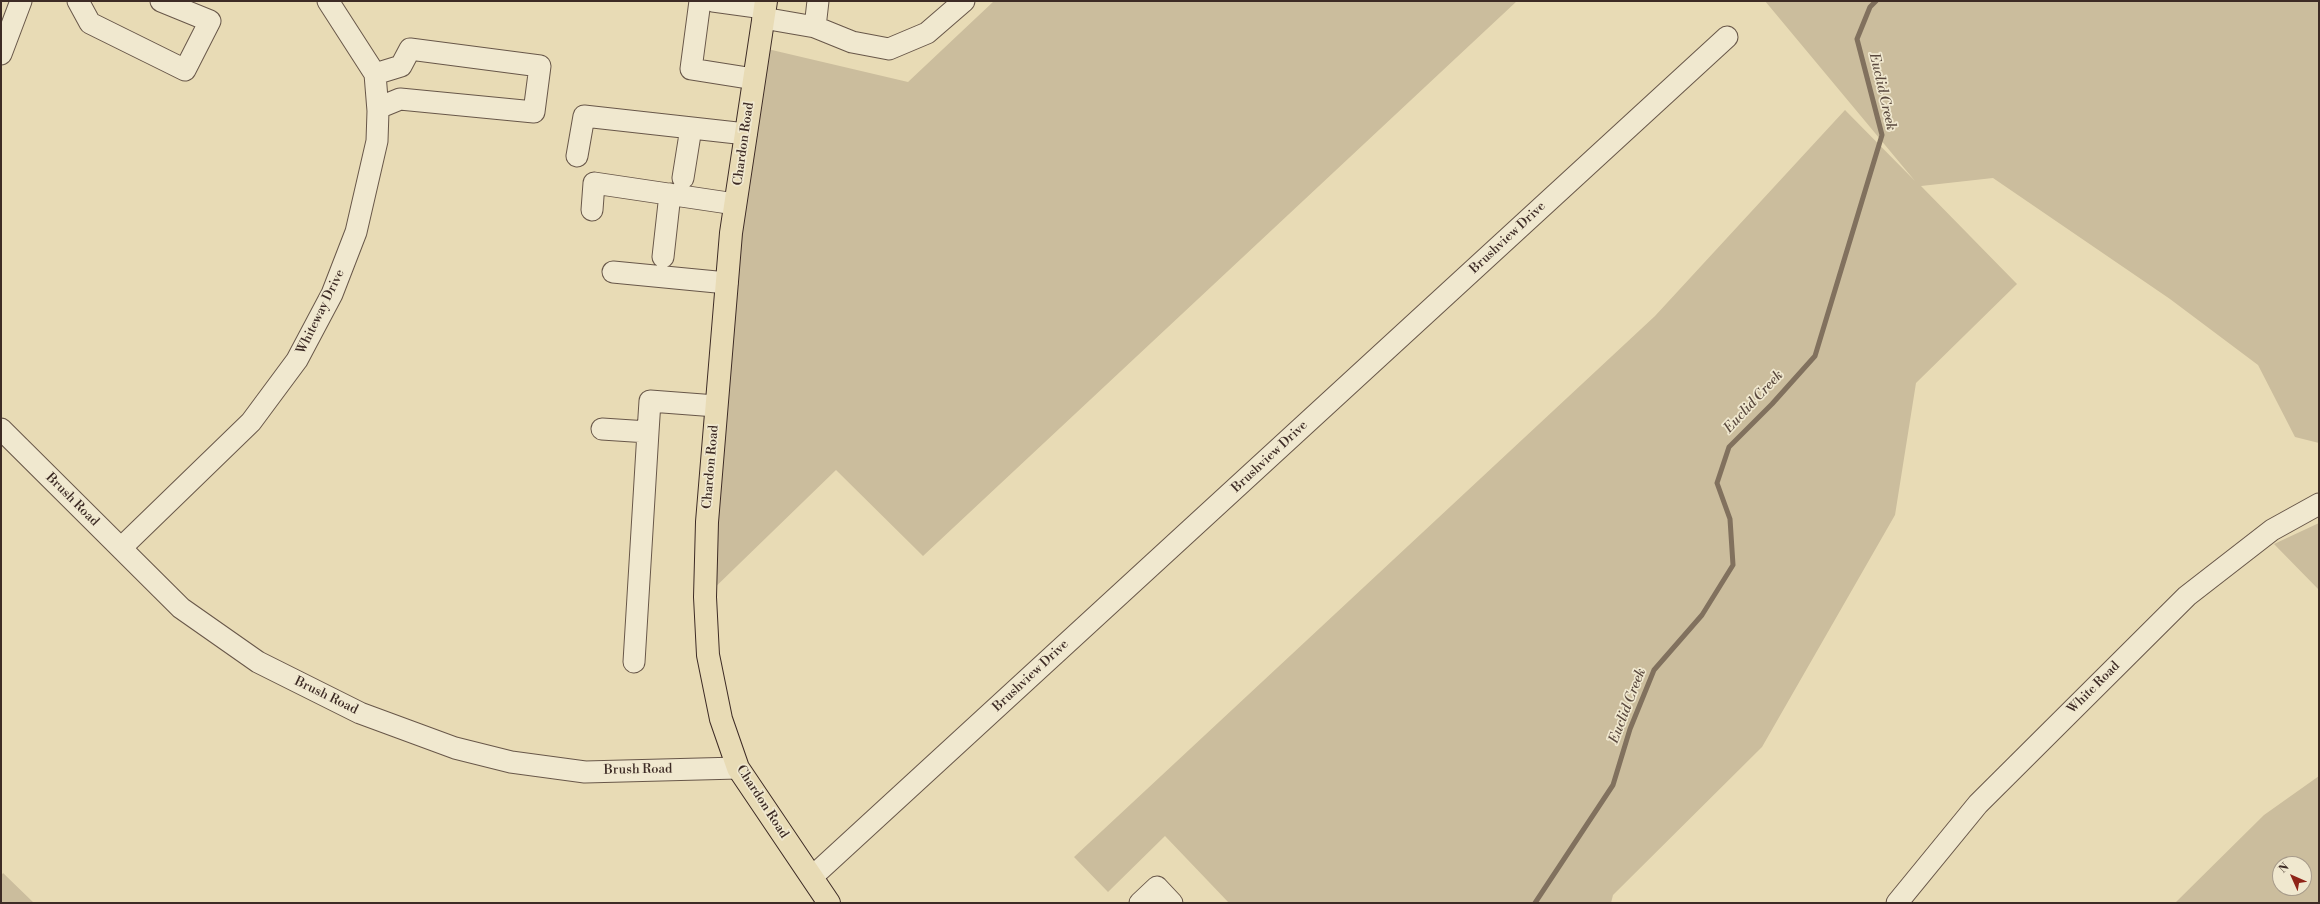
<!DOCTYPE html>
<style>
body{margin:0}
#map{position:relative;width:2320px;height:904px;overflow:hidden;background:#e8dbb5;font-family:"Libre Bodoni",serif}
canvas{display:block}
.frame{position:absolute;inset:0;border:2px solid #3d2b25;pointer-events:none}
.north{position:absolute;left:2272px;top:856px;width:40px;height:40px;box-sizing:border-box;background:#f0e8cf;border:1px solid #a89c8b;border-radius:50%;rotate:315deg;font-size:11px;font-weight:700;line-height:16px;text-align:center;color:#3d2b25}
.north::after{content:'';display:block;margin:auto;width:14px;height:18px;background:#8f2418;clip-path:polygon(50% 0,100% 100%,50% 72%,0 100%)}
</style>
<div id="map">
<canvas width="2320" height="904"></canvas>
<div class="frame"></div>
<div class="north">N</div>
</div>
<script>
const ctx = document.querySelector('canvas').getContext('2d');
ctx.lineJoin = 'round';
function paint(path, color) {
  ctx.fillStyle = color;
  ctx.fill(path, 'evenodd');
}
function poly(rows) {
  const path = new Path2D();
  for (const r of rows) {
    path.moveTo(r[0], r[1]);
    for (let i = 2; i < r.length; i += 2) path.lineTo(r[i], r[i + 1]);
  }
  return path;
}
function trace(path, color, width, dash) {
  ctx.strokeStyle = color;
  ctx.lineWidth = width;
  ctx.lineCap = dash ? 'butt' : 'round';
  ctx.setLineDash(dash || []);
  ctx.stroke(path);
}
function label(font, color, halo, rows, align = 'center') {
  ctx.font = font + ' "Libre Bodoni",serif';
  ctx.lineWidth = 3.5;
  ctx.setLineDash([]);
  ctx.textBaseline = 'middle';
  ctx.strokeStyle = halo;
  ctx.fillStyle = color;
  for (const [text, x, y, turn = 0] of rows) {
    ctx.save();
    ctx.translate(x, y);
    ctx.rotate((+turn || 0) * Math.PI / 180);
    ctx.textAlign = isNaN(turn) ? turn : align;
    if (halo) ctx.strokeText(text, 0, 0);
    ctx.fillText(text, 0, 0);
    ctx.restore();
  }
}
paint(poly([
 [994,1,1517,1,923,556,836,470,705,597,759,47,908,82],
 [1765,1,2319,1,2319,443,2295,437,2258,365,2170,299,1993,178,1921,186,2017,284,1916,383,1895,515,1762,747,1613,895,1611,903,1229,903,1165,836,1108,892,1074,857,1655,316,1845,110,1915,181],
 [2319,523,2319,590,2274,544],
 [2319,776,2319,903,2175,903,2264,815],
 [2280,864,2304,864,2304,888,2280,888],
 [3,873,34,903,1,903,1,876]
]), '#cbbd9d');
trace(poly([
 [1535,903,1613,785,1630,729,1654,670,1702,615,1733,565,1730,519,1717,483,1729,447,1772,404,1815,356,1882,135,1857,39,1870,7,1876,1]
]), '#81715e', 5);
const minor = poly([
 [78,1,90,23,185,70,210,21,161,1],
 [700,1,691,69,754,79],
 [713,1,764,8],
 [763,18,815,27,852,42,889,49,927,33,964,1],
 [815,27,818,1],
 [1,54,21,1],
 [375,74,401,66,410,49,540,66,534,112,400,99,378,108],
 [577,156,584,116,746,134],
 [683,178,691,128],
 [592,210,594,183,735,204],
 [663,257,670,194],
 [613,272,727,283],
 [1,429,181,608,258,662,360,713,455,748,511,762,585,772,738,768],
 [602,429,648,432,650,401,716,406],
 [121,548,251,422,297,360,332,294,356,232,377,141,378,111,375,74,328,1],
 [634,662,648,432],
 [812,877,1727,37],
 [1140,903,1157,887,1172,903],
 [1897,903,1978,804,2187,596,2272,530,2319,504]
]);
const major = poly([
 [766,1,731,233,707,522,705,597,708,655,721,719,738,768,829,903]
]);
trace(minor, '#685749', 23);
trace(major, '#3d2b25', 24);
trace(minor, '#f0e8cf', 21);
trace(major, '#e8dbb5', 22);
label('13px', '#3d2b25', '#f0e8cf', [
 ["Chardon Road",744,144,-82],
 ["Brushview Drive",1508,238,-43],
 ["Whiteway Drive",321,312,-64],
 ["Brushview Drive",1270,457,-43],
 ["Chardon Road",711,467,-85],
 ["Brush Road",72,500,45],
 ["Brushview Drive",1031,676,-43],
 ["White Road",2094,688,-45],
 ["Brush Road",326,696,26],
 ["Brush Road",638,770,-1],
 ["Chardon Road",762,802,57]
]);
label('italic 14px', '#59483d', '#f0e8cf', [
 ["Euclid Creek",1882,92,77],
 ["Euclid Creek",1754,402,-47],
 ["Euclid Creek",1628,706,-69]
]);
</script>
